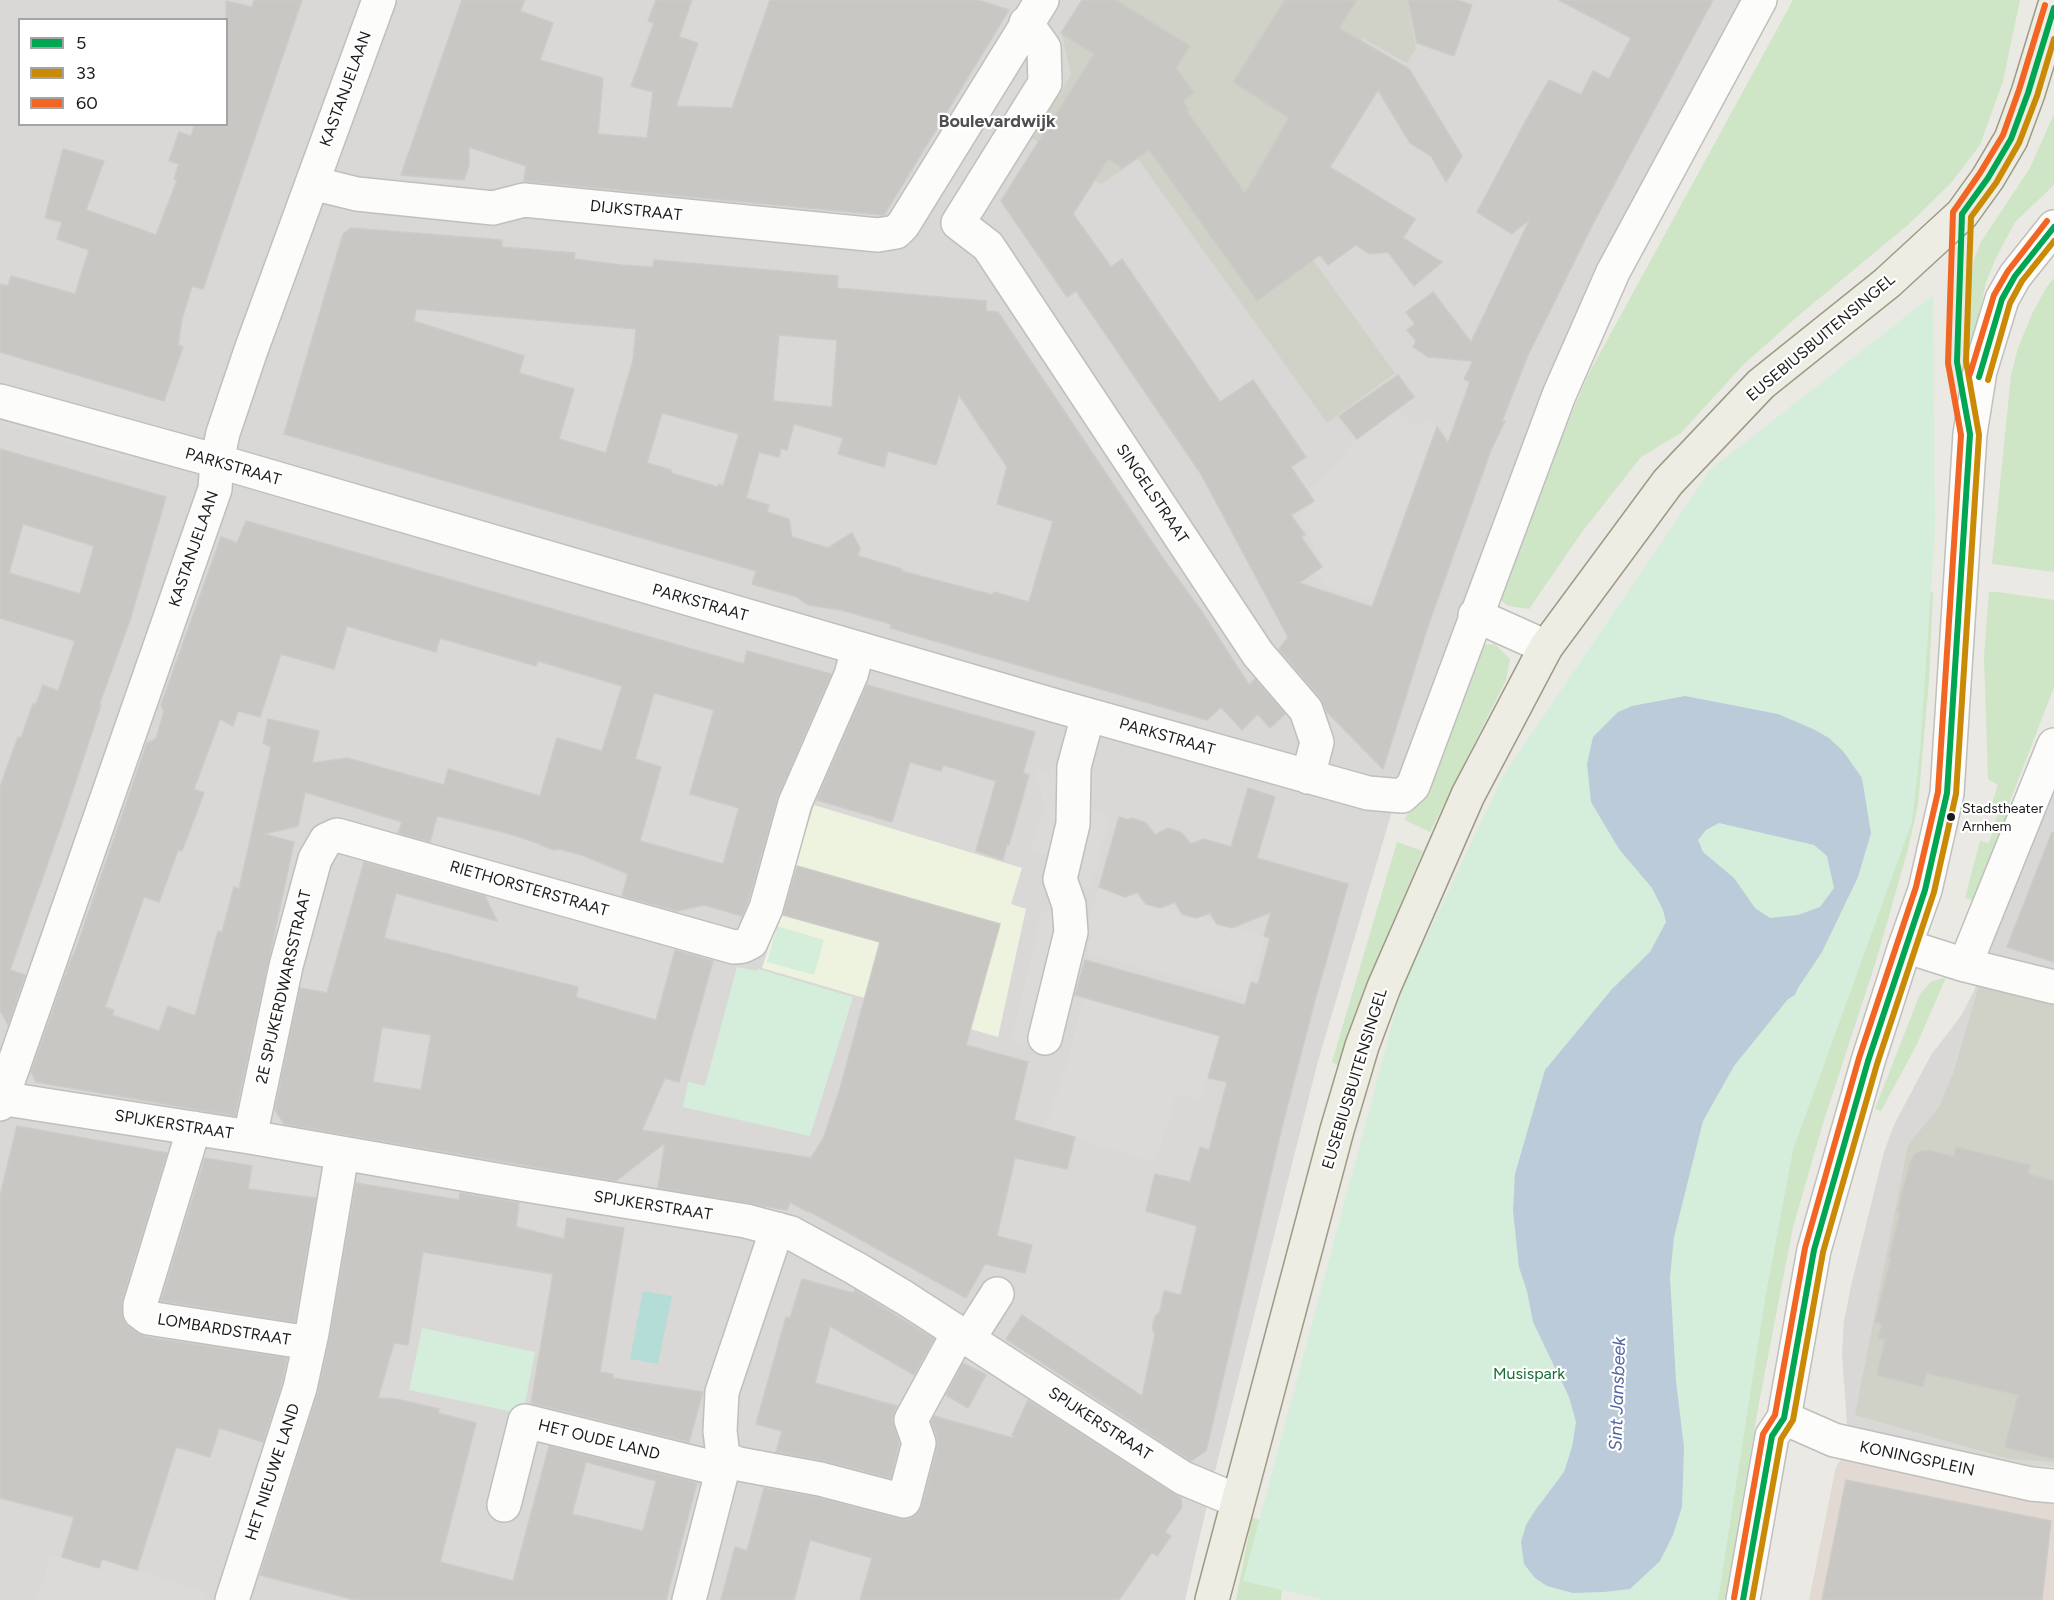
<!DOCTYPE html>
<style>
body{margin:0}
#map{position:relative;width:2054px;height:1600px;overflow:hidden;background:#eae9e4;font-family:Figtree,sans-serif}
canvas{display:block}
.legend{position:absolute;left:18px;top:18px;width:210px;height:108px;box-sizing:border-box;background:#fff;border:2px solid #a4a4a4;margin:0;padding:8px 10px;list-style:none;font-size:18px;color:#1c1c1c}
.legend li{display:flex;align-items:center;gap:12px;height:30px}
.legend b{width:30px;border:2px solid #a4a4a4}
</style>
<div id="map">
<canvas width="2054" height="1600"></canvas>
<ul class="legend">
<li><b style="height:8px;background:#00a651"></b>5</li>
<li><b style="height:8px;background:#cb8a06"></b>33</li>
<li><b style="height:8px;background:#f26522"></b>60</li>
</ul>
</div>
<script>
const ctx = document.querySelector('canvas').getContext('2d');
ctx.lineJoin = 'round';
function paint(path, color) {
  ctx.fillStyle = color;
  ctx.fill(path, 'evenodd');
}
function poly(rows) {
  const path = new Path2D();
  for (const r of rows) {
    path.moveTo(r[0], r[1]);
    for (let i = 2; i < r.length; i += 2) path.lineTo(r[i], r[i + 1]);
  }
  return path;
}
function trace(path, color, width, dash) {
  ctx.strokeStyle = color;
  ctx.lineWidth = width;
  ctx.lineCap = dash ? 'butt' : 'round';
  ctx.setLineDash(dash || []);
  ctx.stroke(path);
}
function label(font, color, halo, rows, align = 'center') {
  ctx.font = font + ' Figtree,sans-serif';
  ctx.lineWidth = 4.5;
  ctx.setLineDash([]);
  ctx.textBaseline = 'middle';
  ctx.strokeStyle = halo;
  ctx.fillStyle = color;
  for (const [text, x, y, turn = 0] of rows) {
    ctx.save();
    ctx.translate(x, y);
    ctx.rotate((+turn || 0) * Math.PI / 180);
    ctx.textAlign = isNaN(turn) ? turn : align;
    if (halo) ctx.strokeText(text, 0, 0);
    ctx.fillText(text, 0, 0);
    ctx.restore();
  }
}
paint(poly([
 [0,0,1747,0,1555,369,1511,475,1424,720,1403,774,1318,1061,1215,1471,1185,1600,0,1600],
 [20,20,226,20,226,124,20,124],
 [2054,780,2054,1467,2010,1465,1852,1433,1847,1424,1842,1354,1844,1321,1851,1286,1884,1152,1894,1125,1931,1055,1961,1016,1974,991,1994,932]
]), '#d9d8d6');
paint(poly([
 [1843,1458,2054,1502,2054,1600,1809,1600,1835,1471,1838,1463]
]), '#e3d9d3');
paint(poly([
 [814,805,1022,868,1011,904,1026,909,998,1037,762,968]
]), '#eef3e0');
paint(poly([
 [1083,0,1407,0,1416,49,1407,63,1362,38,1265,194,1395,373,1327,423,1138,159,1101,184,1032,138,1071,75,1062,34],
 [1983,972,2054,994,2054,1462,2010,1459,1855,1415,1908,1145,1939,1107,1953,1074]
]), '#d0d2c7');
paint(poly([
 [1793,0,2020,0,2003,81,1980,145,1951,183,1909,224,1798,316,1743,365,1681,433,1641,457,1582,532,1529,609,1508,606,1499,599,1540,488,1587,377],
 [2054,114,2054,185,2015,222,1996,258,1986,282,1968,366,1964,365,1966,315,1974,259,1981,242,2030,168],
 [2054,278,2054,572,1992,564,2011,375,2018,348,2032,314,2046,288],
 [1898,587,1933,592,1929,679,1918,805,1908,849,1877,958,1824,1120,1793,1227,1759,1403,1725,1600,1703,1600,1735,1457],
 [1989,592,1998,592,2054,600,2054,687,2007,809,1992,803,1998,785,1988,779,1984,657],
 [1495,644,1510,659,1506,680,1430,832,1405,820,1409,808,1481,645],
 [1998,813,2010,816,1976,901,1965,898,1980,841,1989,843],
 [1397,842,1423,851,1371,972,1338,1065,1332,1062],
 [1946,977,1917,1044,1881,1111,1875,1109,1920,994,1931,982],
 [1252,1517,1288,1532,1281,1600,1236,1600]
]), '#cee5c6');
paint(poly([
 [1933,295,1935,530,1920,752,1912,822,1793,1150,1766,1293,1718,1600,1325,1600,1243,1581,1401,991,1503,776,1711,469],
 [777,926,824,940,814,975,767,962],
 [737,967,757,971,758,969,853,997,810,1136,683,1107,688,1082,705,1086],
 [422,1328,535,1352,523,1414,409,1390]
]), '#d5eedb');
paint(poly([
 [643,1291,672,1296,658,1364,630,1359]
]), '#b4ddd7');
paint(poly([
 [1019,57,1037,81,960,210,935,196],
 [1397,410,1416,427,1429,417,1441,432,1430,444,1375,601,1326,587,1315,572,1322,567,1300,514,1314,501,1307,490,1345,453,1353,442],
 [0,413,141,453,138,462,0,423],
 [1060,768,1066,803,1051,858,1030,850,1044,806,1037,772],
 [1091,809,1111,817,1089,889,1070,883],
 [1099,887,1266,936,1247,998,1087,953,1092,935,1085,933],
 [1042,910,1067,916,1037,1046,1012,1040],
 [1083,997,1220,1036,1208,1078,1197,1100,1177,1094,1155,1163,1045,1128,1068,1060],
 [51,1554,99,1568,102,1559,201,1591,208,1596,207,1600,37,1600]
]), '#dbdad8');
paint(poly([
 [1685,696,1778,714,1813,729,1829,738,1843,751,1862,778,1871,833,1858,877,1822,952,1798,988,1795,995,1788,999,1734,1066,1703,1121,1674,1237,1670,1277,1676,1381,1684,1447,1682,1507,1673,1535,1660,1561,1630,1589,1604,1592,1573,1593,1547,1586,1535,1578,1524,1564,1521,1542,1526,1525,1534,1512,1564,1472,1572,1447,1576,1422,1569,1397,1533,1322,1527,1291,1519,1267,1513,1211,1515,1174,1545,1070,1612,989,1650,952,1666,922,1663,910,1652,888,1619,849,1591,802,1587,764,1593,737,1618,712,1632,706],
 [1719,823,1814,845,1827,856,1834,888,1820,907,1798,915,1770,918,1755,908,1734,878,1703,852,1698,840,1706,830]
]), '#bbcbda');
const building = poly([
 [254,0,302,0,203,289,192,286,182,319,178,345,183,347,164,401,0,352,0,284,8,286,11,276,75,294,89,250,57,239,62,222,45,218,63,149,104,161,86,210,156,235,177,180,174,179,179,164,169,161,179,132,191,136,195,124,226,124,226,1,252,7,254,0],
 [462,0,525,0,520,11,553,23,540,60,603,78,598,134,647,138,653,92,631,86,654,23,648,21,656,0,692,0,679,37,698,43,676,106,732,108,770,0,978,0,1009,10,884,215,882,215,524,181,526,166,469,147,469,165,464,180,401,175,462,0],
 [1082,0,1116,0,1190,46,1176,68,1194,93,1183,101,1189,110,1187,111,1245,193,1289,118,1233,82,1285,0,1357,0,1339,28,1409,69,1462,156,1446,182,1431,156,1410,143,1378,90,1330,167,1415,219,1403,238,1442,262,1414,286,1388,252,1369,254,1356,245,1328,265,1320,255,1257,301,1149,150,1122,168,1108,159,1073,214,1111,267,1122,259,1220,402,1253,380,1306,457,1291,467,1314,501,1291,515,1305,535,1301,537,1322,567,1299,583,1372,607,1437,427,1448,443,1470,382,1464,379,1473,361,1428,357,1413,347,1416,341,1407,330,1415,324,1406,312,1433,292,1471,342,1530,219,1512,234,1477,212,1525,122,1549,80,1581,95,1593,71,1609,79,1631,38,1559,0,1713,0,1594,222,1528,355,1502,421,1505,421,1491,450,1428,626,1383,769,1326,711,1320,698,1279,649,1288,637,1201,474,1076,291,1067,297,1001,201,1094,54,1061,33,1082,0],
 [1408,0,1457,0,1472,5,1454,56,1417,43,1408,0],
 [351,228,502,240,502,247,575,253,574,259,621,265,653,267,654,260,838,276,837,288,986,301,986,311,998,312,1162,557,1202,612,1249,685,1255,679,1285,714,1270,728,1258,714,1242,730,1221,707,1207,720,890,628,891,624,841,610,808,605,797,597,752,584,756,571,284,434,343,234,351,228],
 [416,309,636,329,633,360,606,453,559,439,574,389,519,373,524,356,414,321,416,309],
 [779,335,837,340,832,407,773,401,779,335],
 [959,395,1007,467,997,504,1053,521,1029,602,994,592,993,595,901,571,902,569,858,556,860,548,852,533,828,548,792,537,789,519,767,512,769,505,746,498,759,452,779,457,781,448,787,450,794,424,843,438,838,454,884,467,888,451,936,465,959,395],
 [662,413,739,434,723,486,718,484,718,487,671,473,671,470,647,463,662,413],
 [1398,375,1414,397,1357,439,1339,416,1398,375],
 [0,449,166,497,130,620,99,705,101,705,63,820,10,970,25,975,8,1025,0,1010,0,787,18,737,21,738,33,704,36,704,43,685,58,691,75,641,0,618,0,449],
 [23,524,94,546,80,594,9,573,23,524],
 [246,521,744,664,747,651,831,674,778,796,748,902,742,916,704,905,677,911,622,896,628,874,582,855,559,849,554,850,532,841,503,832,437,816,430,842,398,833,402,822,305,792,298,826,264,834,294,842,235,1116,36,1082,31,1072,71,959,75,952,147,743,156,739,164,711,161,705,221,537,237,543,246,521],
 [347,626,436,652,440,638,536,666,538,661,622,686,602,751,557,738,540,796,448,769,444,785,347,758,312,763,319,731,268,719,263,743,271,747,239,889,234,887,222,932,218,931,195,1016,168,1006,159,1031,112,1015,114,1010,105,1007,144,897,159,902,178,850,182,851,204,793,194,789,220,719,233,726,238,711,260,717,281,654,334,669,347,626],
 [654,693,714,710,690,794,739,808,723,864,640,841,661,767,635,759,654,693],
 [867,685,1035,732,1023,773,1029,775,1009,845,1007,844,1003,860,976,851,996,781,943,765,941,771,910,762,892,822,817,800,867,685],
 [1248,788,1275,797,1257,858,1348,884,1315,1000,1283,1123,1206,1451,1191,1461,1006,1339,1022,1315,1142,1396,1155,1335,1152,1328,1155,1317,1160,1311,1164,1291,1181,1295,1197,1226,1146,1211,1155,1174,1190,1182,1200,1147,1209,1150,1227,1082,1208,1078,1220,1036,1075,995,1085,960,1245,1005,1251,982,1258,984,1270,938,1264,936,1271,912,1232,928,1217,924,1210,913,1196,918,1182,914,1175,902,1160,908,1146,904,1137,892,1125,897,1099,887,1119,817,1128,820,1132,818,1146,823,1155,835,1168,828,1182,833,1191,844,1204,839,1231,847,1248,788],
 [2052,832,2054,833,2054,962,2007,947,2052,832],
 [364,862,485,896,497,921,396,893,384,938,578,987,576,997,620,1010,656,1020,675,950,713,961,679,1082,665,1078,642,1130,811,1158,823,1139,839,1092,880,942,783,915,797,866,1000,924,966,1045,1028,1062,1014,1120,1075,1137,1067,1169,1015,1158,997,1236,1032,1245,1025,1273,985,1264,966,1298,809,1211,808,1212,790,1202,787,1210,658,1188,665,1143,616,1181,284,1124,275,1110,300,988,327,993,364,862],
 [382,1027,431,1035,421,1090,373,1082,382,1027],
 [17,1126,167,1153,122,1300,123,1320,129,1327,145,1337,287,1358,282,1383,263,1442,219,1428,210,1457,176,1447,137,1570,102,1559,99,1568,62,1557,74,1517,0,1498,0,1196,17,1126],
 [1956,1147,2030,1165,2028,1174,2054,1181,2054,1459,2005,1447,2018,1395,1926,1373,1923,1387,1877,1375,1885,1340,1878,1338,1882,1324,1875,1322,1891,1258,1889,1257,1900,1213,1897,1212,1910,1163,1915,1154,1920,1151,1929,1150,1954,1157,1956,1147],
 [205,1158,252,1166,248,1189,316,1198,295,1322,161,1301,205,1158],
 [356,1183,459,1200,460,1193,519,1203,516,1227,564,1239,567,1218,624,1228,600,1372,613,1374,612,1378,703,1392,689,1442,531,1403,553,1274,423,1252,408,1345,394,1343,378,1398,396,1399,439,1409,438,1413,476,1423,440,1562,513,1581,549,1446,697,1483,666,1600,355,1600,260,1575,318,1392,330,1336,356,1183],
 [586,1462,656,1481,643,1531,572,1514,586,1462],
 [802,1279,853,1293,855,1290,934,1339,914,1375,830,1326,815,1383,897,1406,892,1419,899,1444,891,1478,825,1461,776,1452,782,1431,756,1424,786,1317,790,1318,802,1279],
 [963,1363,986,1375,968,1408,946,1395,963,1363],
 [1028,1400,1181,1498,1182,1507,1165,1532,1171,1536,1157,1556,1152,1552,1119,1600,860,1600,872,1558,810,1540,794,1600,721,1600,735,1547,747,1551,764,1488,816,1497,899,1519,910,1519,918,1514,922,1506,937,1448,937,1437,931,1422,934,1416,1013,1438,1014,1436,1012,1435,1028,1400],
 [1846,1480,2051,1521,2042,1600,1822,1600,1846,1480]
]);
paint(building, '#c8c7c4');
trace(building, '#cdcbc6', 1.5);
const minor = poly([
 [312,183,357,194,493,208,524,200,878,235,896,232,903,225,1042,0],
 [958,223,988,246,1258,654,1306,710,1317,742,1308,777],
 [958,223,1045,83,1044,48,1026,23],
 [0,401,217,461,1053,705,1368,793,1402,796,1413,786,1559,395,1613,272,1760,0],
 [1475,615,1546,647],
 [1905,946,1965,965,2054,987],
 [1965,965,2054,745],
 [1045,1038,1071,932,1069,905,1060,879,1073,824,1074,767,1088,715],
 [0,1098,250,1137,514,1183,746,1221,791,1233,855,1268,905,1298,1183,1478,1238,1501],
 [0,1104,215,489,217,461,223,433,251,350,379,0],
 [194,1128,140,1305,140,1312,148,1318,310,1343],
 [250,1137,286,966,315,859,326,840,337,835,734,947,743,946,751,942,766,908,795,803,851,675,858,649],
 [969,1338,997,1294],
 [1784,1418,1834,1440,2031,1484,2054,1486],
 [724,1459,739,1464,820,1479,904,1501,919,1443,911,1420,959,1332],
 [504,1505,525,1421,723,1470],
 [232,1600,300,1388,312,1333,342,1154],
 [689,1600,724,1464,720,1431,722,1392,777,1229],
 [1743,1600,1772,1436,1784,1418,1814,1250,1868,1061,1905,946,1925,890,1947,793,1970,434,1980,371,2002,299,2015,276,2054,227]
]);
const major = poly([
 [1212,1600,1337,1130,1362,1046,1384,987,1468,795,1546,647,1668,482,1761,384,1887,283,1962,214,1988,178,2011,139,2028,93,2054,8]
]);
trace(minor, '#c0bfbd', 36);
trace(major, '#9d9b84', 36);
trace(minor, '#fcfcfb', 33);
trace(major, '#eeede4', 33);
trace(poly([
 [1979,377,2002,299,2015,276,2054,227],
 [1743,1600,1772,1436,1784,1418,1814,1250,1868,1061,1925,890,1947,793,1970,434,1957,362,1962,214,1988,178,2011,139,2028,93,2054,8]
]), '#00a651', 6);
trace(poly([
 [1988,380,2010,303,2022,281,2054,241],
 [1752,1600,1781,1439,1793,1420,1823,1252,1877,1064,1934,892,1956,794,1979,435,1966,361,1971,217,1996,183,2019,143,2037,96,2054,39]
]), '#cb8a06', 6);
trace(poly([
 [1970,374,1994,295,2008,271,2047,221],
 [1734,1598,1763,1434,1775,1415,1805,1248,1859,1058,1916,887,1938,792,1961,435,1948,363,1953,212,1980,173,2003,135,2019,90,2045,5]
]), '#f26522', 6);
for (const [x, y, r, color] of [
 [1951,817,5,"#1c1c1c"]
]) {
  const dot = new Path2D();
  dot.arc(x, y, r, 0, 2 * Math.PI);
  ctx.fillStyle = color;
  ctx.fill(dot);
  trace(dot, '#fff', 2);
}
label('14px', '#1c1c1c', '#fff', [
 ["Stadstheater",1962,809],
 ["Arnhem",1962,827]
], 'left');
label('16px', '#1c1c1c', '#fff', [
 ["KASTANJELAAN",346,89,-70],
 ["DIJKSTRAAT",636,211,6],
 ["EUSEBIUSBUITENSINGEL",1821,338,-40],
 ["PARKSTRAAT",233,467,16],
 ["SINGELSTRAAT",1152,494,56],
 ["KASTANJELAAN",194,549,-71],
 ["PARKSTRAAT",700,603,16],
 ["PARKSTRAAT",1167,737,16],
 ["RIETHORSTERSTRAAT",529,889,16],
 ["2E SPIJKERDWARSSTRAAT",284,987,-77],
 ["EUSEBIUSBUITENSINGEL",1355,1079,-73],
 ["SPIJKERSTRAAT",174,1125,9],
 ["SPIJKERSTRAAT",653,1206,9],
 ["LOMBARDSTRAAT",224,1330,9],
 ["SPIJKERSTRAAT",1100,1424,33],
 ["HET OUDE LAND",599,1440,14],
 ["KONINGSPLEIN",1917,1459,12],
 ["HET NIEUWE LAND",273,1472,-72]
]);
label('16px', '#166d36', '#fff', [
 ["Musispark",1529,1374]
]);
label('bold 18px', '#4f4f4f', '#fff', [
 ["Boulevardwijk",997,122]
]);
label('italic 18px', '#5364a0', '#fff', [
 ["Sint Jansbeek",1618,1394,-88]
]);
</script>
